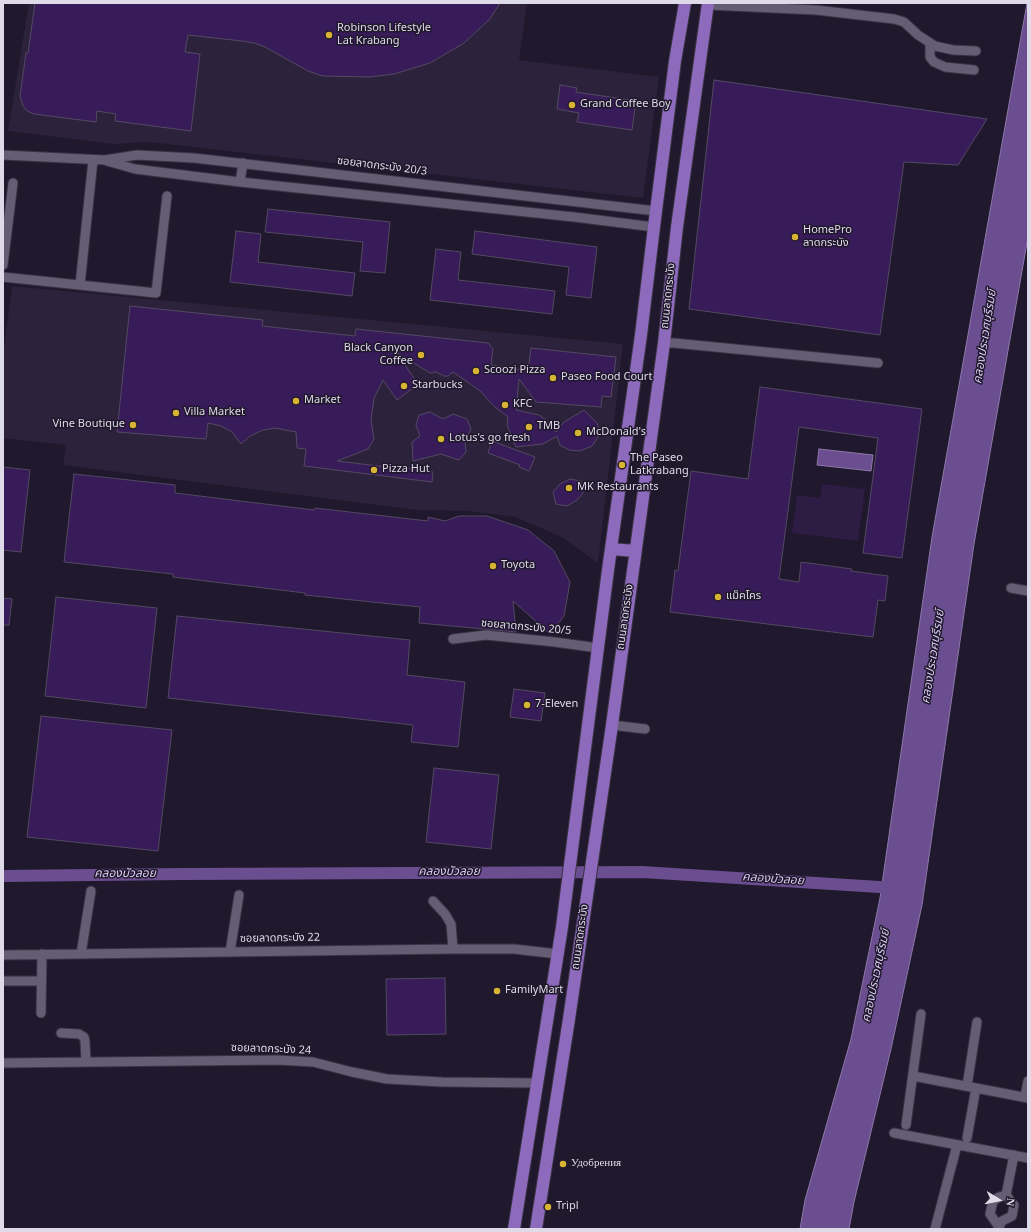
<!DOCTYPE html>
<meta charset="utf-8">
<style>
body{margin:0}
#map{position:relative;width:1031px;height:1232px;overflow:hidden;background:#20182c;font-family:Georgia,serif}
canvas{display:block}
.frame{position:absolute;inset:0;border:4px solid #dfdae8;pointer-events:none}
.north{position:absolute;left:979px;top:1180px;width:40px;height:40px;-webkit-text-stroke:3px #20182c;paint-order:stroke;rotate:100deg;font-size:11px;font-weight:700;line-height:16px;text-align:center;color:#dfdae8}
.north::after{content:'';display:block;margin:auto;width:14px;height:18px;background:#dfdae8;clip-path:polygon(50% 0,100% 100%,50% 72%,0 100%)}
</style>
<div id="map">
<canvas width="1031" height="1232"></canvas>
<div class="frame"></div>
<div class="north">N</div>
</div>
<script>
const ctx = document.querySelector('canvas').getContext('2d');
ctx.lineJoin = 'round';
function paint(path, color) {
  ctx.fillStyle = color;
  ctx.fill(path, 'evenodd');
}
function poly(rows) {
  const path = new Path2D();
  for (const r of rows) {
    path.moveTo(r[0], r[1]);
    for (let i = 2; i < r.length; i += 2) path.lineTo(r[i], r[i + 1]);
  }
  return path;
}
function trace(path, color, width, dash) {
  ctx.strokeStyle = color;
  ctx.lineWidth = width;
  ctx.lineCap = dash ? 'butt' : 'round';
  ctx.setLineDash(dash || []);
  ctx.stroke(path);
}
function label(font, color, halo, rows, align = 'center') {
  ctx.font = font + ' Georgia,"Noto Sans Thai",serif';
  ctx.lineWidth = 3;
  ctx.setLineDash([]);
  ctx.textBaseline = 'middle';
  ctx.strokeStyle = halo;
  ctx.fillStyle = color;
  for (const [text, x, y, turn = 0] of rows) {
    ctx.save();
    ctx.translate(x, y);
    ctx.rotate((+turn || 0) * Math.PI / 180);
    ctx.textAlign = isNaN(turn) ? turn : align;
    if (halo) ctx.strokeText(text, 0, 0);
    ctx.fillText(text, 0, 0);
    ctx.restore();
  }
}
paint(poly([
 [29,3,527,3,519,60,659,77,643,198,149,142,113,144,8,131],
 [12,286,623,344,598,563,562,537,515,517,468,511,417,510,63,465,66,445,3,438,3,356]
]), '#2c223b');
paint(poly([
 [822,484,865,489,858,541,792,533,797,495,820,498]
]), '#2d1c43');
const water = poly([
 [1027,3,1028,3,1028,237,974,544,922,905,891,1049,854,1202,849,1229,800,1229,805,1200,851,1039,880,898,932,537,1027,3],
 [819,449,873,455,871,471,817,465,819,449]
]);
paint(water, '#6a4e90');
trace(water, '#8d78aa', 1);
trace(poly([
 [3,876,183,874,642,872,895,888]
]), '#6a4e90', 12);
const building = poly([
 [35,3,500,3,490,19,464,43,430,63,394,74,370,77,323,76,308,71,265,47,254,43,242,41,188,35,185,52,200,54,191,131,115,121,116,114,97,111,96,122,34,114,27,111,23,106,20,96,26,53,28,53,35,3],
 [714,80,987,119,958,165,904,162,880,335,689,309,714,80],
 [560,85,577,88,576,92,636,101,632,130,577,122,579,113,557,109,560,85],
 [268,209,390,222,385,273,360,271,363,242,265,232,268,209],
 [236,231,261,234,258,262,355,273,352,296,230,282,236,231],
 [475,231,597,247,591,298,566,295,569,267,472,254,475,231],
 [436,249,461,252,458,280,555,291,552,314,430,300,436,249],
 [130,306,263,320,262,326,355,336,356,329,488,343,493,349,491,365,528,371,531,348,616,357,611,397,602,396,601,407,536,402,519,379,516,410,539,415,545,419,556,432,564,422,584,410,597,423,599,429,598,437,592,446,580,451,569,450,560,445,557,436,543,444,516,447,507,425,508,417,495,407,479,390,453,372,448,376,444,376,436,372,430,373,396,352,418,384,397,400,383,380,374,398,371,420,374,439,368,449,337,461,387,467,387,465,433,472,432,482,304,466,306,449,297,448,296,432,275,428,263,430,250,436,241,444,232,432,221,426,208,423,206,439,117,432,130,306],
 [760,387,922,409,902,558,863,553,878,438,799,427,779,579,799,582,801,562,852,569,851,571,888,576,885,601,878,600,873,637,670,612,675,570,678,571,691,471,748,479,760,387],
 [430,412,443,419,453,414,467,419,471,429,465,441,466,452,459,460,441,454,413,461,412,442,420,436,416,425,419,415,430,412],
 [492,441,535,457,529,471,519,467,520,465,488,453,492,441],
 [3,467,30,470,21,552,3,550,3,467],
 [74,474,175,485,175,493,314,510,315,508,428,521,428,517,445,521,459,516,487,516,528,530,554,551,570,582,564,616,550,634,513,601,516,632,419,623,420,607,305,595,305,593,173,577,173,574,64,562,74,474],
 [570,479,581,481,583,493,577,500,567,506,556,504,553,492,560,484,570,479],
 [56,597,157,608,146,708,45,696,56,597],
 [3,598,12,599,9,625,3,625,3,598],
 [177,616,410,640,407,675,465,682,458,747,411,742,413,725,168,698,177,616],
 [514,689,545,693,541,721,510,717,514,689],
 [41,716,172,730,158,851,27,837,41,716],
 [434,768,499,775,491,849,426,842,434,768],
 [445,978,446,1034,387,1035,386,979,445,978]
]);
paint(building, '#381b59');
trace(building, '#534a61', 1);
const street = poly([
 [708,5,816,10,894,19,904,22,918,35,935,46,953,50,976,51],
 [930,43,930,57,934,62,945,67,974,70],
 [3,155,105,160,137,155,194,158,656,211],
 [107,161,135,169,240,182,574,217,654,227],
 [240,182,243,163],
 [3,265,13,183],
 [3,277,156,293,167,196],
 [80,285,93,160],
 [664,343,674,343,878,363],
 [1011,588,1028,591],
 [453,639,486,635,555,642,598,648],
 [612,725,645,729],
 [433,901,445,914,451,924,453,949],
 [230,952,239,895],
 [81,954,91,891],
 [3,955,453,949,514,949,558,954],
 [3,981,41,981],
 [41,1013,42,954],
 [61,1033,79,1034,84,1037,85,1041,86,1062],
 [3,1063,278,1060,313,1062,352,1072,387,1079,442,1082,536,1083],
 [913,1076,1028,1098],
 [967,1086,977,1022],
 [1025,1097,1028,1081],
 [906,1125,921,1014],
 [894,1133,1028,1158],
 [967,1138,976,1088],
 [999,1227,990,1214,993,1201,999,1197,1006,1195],
 [935,1229,957,1145],
 [998,1229,1002,1221,1012,1216,1014,1205,1006,1195,1014,1155]
]);
const primary = poly([
 [611,549,635,551],
 [514,1229,562,927,608,570,641,335,654,227,675,61,685,3],
 [536,1229,569,1019,612,725,664,343,677,227,708,3]
]);
trace(street, '#393343', 11);
trace(primary, '#393343', 14);
trace(street, '#655d74', 9);
trace(primary, '#8d6abc', 12);
for (const [x, y, r, color] of [
 [329,35,4,"#d8b434"],
 [572,105,4,"#d8b434"],
 [795,237,4,"#d8b434"],
 [421,355,4,"#d8b434"],
 [476,371,4,"#d8b434"],
 [553,378,4,"#d8b434"],
 [404,386,4,"#d8b434"],
 [296,401,4,"#d8b434"],
 [505,405,4,"#d8b434"],
 [176,413,4,"#d8b434"],
 [133,425,4,"#d8b434"],
 [529,427,4,"#d8b434"],
 [578,433,4,"#d8b434"],
 [441,439,4,"#d8b434"],
 [622,465,4,"#d8b434"],
 [374,470,4,"#d8b434"],
 [569,488,4,"#d8b434"],
 [493,566,4,"#d8b434"],
 [718,597,4,"#d8b434"],
 [527,705,4,"#d8b434"],
 [497,991,4,"#d8b434"],
 [563,1164,4,"#d8b434"],
 [548,1207,4,"#d8b434"]
]) {
  const dot = new Path2D();
  dot.arc(x, y, r, 0, 2 * Math.PI);
  ctx.fillStyle = color;
  ctx.fill(dot);
  trace(dot, '#20182c', 1.5);
}
label('11px', '#dfdae8', '#20182c', [
 ["Robinson Lifestyle",337,29],
 ["Lat Krabang",337,42],
 ["Grand Coffee Boy",580,105],
 ["HomePro",803,231],
 ["ลาดกระบัง",803,244],
 ["Black Canyon",413,349,"right"],
 ["Coffee",413,362,"right"],
 ["Scoozi Pizza",484,371],
 ["Paseo Food Court",561,378],
 ["Starbucks",412,386],
 ["Market",304,401],
 ["KFC",513,405],
 ["Villa Market",184,413],
 ["Vine Boutique",125,425,"right"],
 ["TMB",537,427],
 ["McDonald's",586,433],
 ["Lotus's go fresh",449,439],
 ["The Paseo",630,459],
 ["Latkrabang",630,472],
 ["Pizza Hut",382,470],
 ["MK Restaurants",577,488],
 ["Toyota",501,566],
 ["แม็คโคร",726,597],
 ["7-Eleven",535,705],
 ["FamilyMart",505,991],
 ["Удобрения",571,1164],
 ["Tripl",556,1207]
], 'left');
label('11px', '#dfdae8', '#20182c', [
 ["ซอยลาดกระบัง 20/3",382,167,7],
 ["ถนนลาดกระบัง",669,296,-84],
 ["ถนนลาดกระบัง",626,617,-82],
 ["ซอยลาดกระบัง 20/5",526,628,5],
 ["ถนนลาดกระบัง",581,937,-82],
 ["ซอยลาดกระบัง 22",280,939,-1],
 ["ซอยลาดกระบัง 24",271,1050,2]
]);
label('italic 12px', '#d8caf0', '#20182c', [
 ["คลองประเวศบุรีรมย์",986,337,-81],
 ["คลองประเวศบุรีรมย์",934,657,-81],
 ["คลองบัวลอย",449,873],
 ["คลองบัวลอย",125,875],
 ["คลองบัวลอย",773,880,4],
 ["คลองประเวศบุรีรมย์",877,976,-78]
]);
</script>
